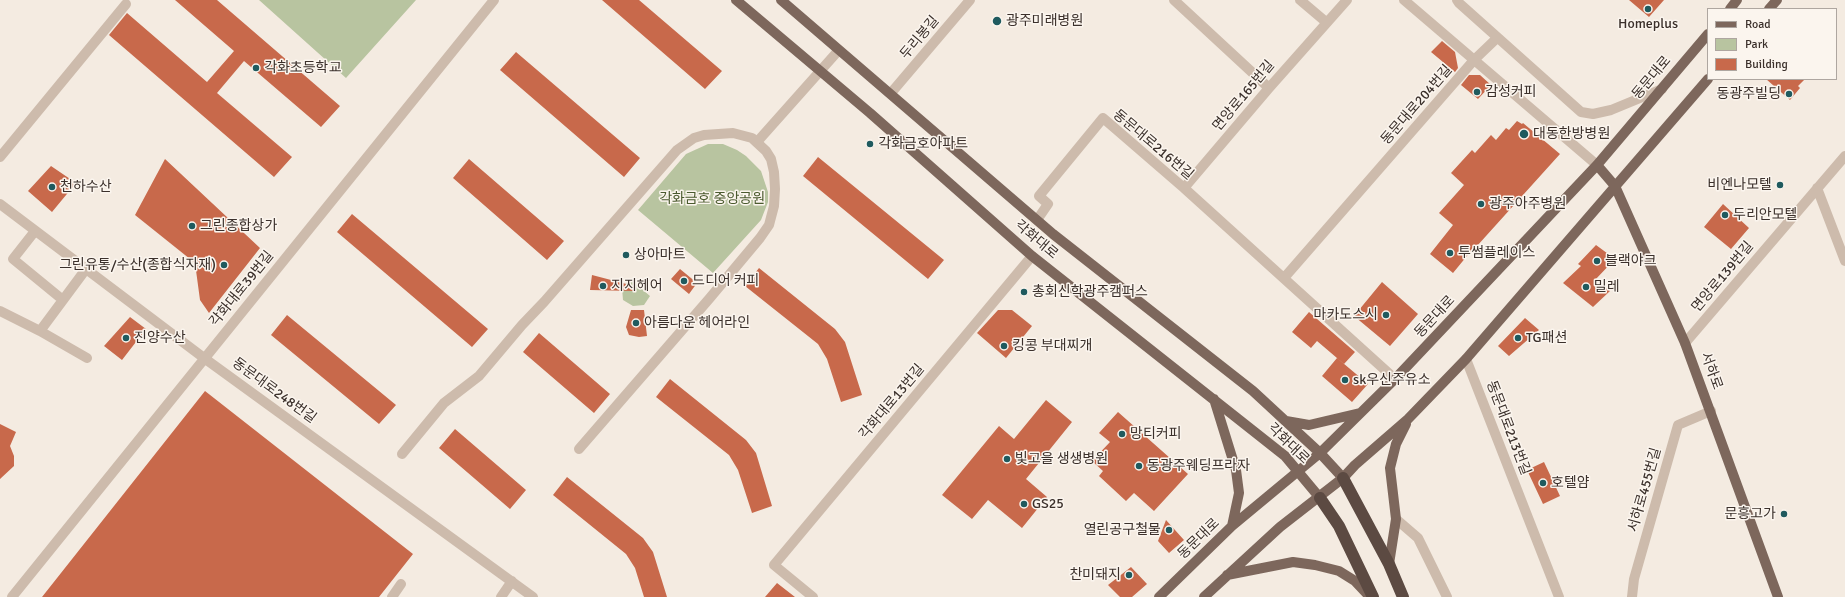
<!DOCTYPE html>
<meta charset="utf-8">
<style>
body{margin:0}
#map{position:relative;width:1845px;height:597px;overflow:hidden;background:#f4ebe1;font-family:Signika,sans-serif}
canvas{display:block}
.legend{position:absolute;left:1707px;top:8px;width:130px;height:72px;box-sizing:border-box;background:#fbf5ee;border:1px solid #aea6a0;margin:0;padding:5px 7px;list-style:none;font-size:12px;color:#3b302b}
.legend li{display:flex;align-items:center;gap:8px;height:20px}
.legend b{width:20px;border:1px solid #aea6a0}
</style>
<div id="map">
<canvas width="1845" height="597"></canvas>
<ul class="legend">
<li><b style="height:5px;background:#7d675c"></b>Road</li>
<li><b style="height:11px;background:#b8c4a0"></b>Park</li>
<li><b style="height:11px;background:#c8694b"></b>Building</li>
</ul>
</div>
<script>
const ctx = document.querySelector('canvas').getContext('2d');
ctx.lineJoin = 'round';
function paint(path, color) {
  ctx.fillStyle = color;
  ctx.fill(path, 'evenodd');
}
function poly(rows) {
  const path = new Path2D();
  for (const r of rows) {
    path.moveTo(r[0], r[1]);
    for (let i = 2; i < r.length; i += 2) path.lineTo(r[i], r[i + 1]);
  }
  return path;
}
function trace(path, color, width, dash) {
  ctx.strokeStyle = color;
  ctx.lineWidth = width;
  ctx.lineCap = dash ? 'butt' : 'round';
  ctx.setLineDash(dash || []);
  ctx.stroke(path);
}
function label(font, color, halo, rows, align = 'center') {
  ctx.font = font + ' Signika,"Noto Sans KR",sans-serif';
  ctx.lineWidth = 3;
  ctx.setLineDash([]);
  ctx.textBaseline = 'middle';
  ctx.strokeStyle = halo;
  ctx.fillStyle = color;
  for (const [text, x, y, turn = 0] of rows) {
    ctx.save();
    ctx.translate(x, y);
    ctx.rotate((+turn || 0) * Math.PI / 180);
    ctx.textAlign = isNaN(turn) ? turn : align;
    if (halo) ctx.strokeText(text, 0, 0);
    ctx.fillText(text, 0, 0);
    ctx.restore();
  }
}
paint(poly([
 [259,0,416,0,346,78],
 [708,144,723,144,737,150,746,156,761,171,768,192,768,202,761,220,713,273,638,210,686,154],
 [630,279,650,296,644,305,633,306,623,300,622,288]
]), '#b8c4a0');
paint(poly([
 [175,0,217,0,340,106,321,127,244,61,217,93,292,157,274,177,109,35,127,13,207,82,234,51],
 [602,0,639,0,722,71,705,89],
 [1629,0,1664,0,1649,17],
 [1442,41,1455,52,1458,68,1455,72,1431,52],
 [516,52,640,158,624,177,500,70],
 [1469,75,1480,75,1491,85,1478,99,1461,85],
 [1766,79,1805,79,1798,86,1800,88,1790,100],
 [1517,121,1522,124,1523,123,1560,154,1477,246,1476,245,1453,273,1430,254,1453,225,1439,213,1464,185,1451,173,1472,150,1475,153,1491,135,1496,140,1506,128,1509,130],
 [818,157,944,260,928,279,803,176],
 [165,159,260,248,209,313,200,300,195,263,135,215],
 [469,159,564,241,547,260,453,178],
 [51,166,76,183,52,212,28,191],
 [1723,204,1749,228,1731,249,1704,227],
 [352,214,488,329,472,347,337,232],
 [1596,245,1615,259,1595,280,1610,291,1593,307,1563,283,1581,266,1578,264],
 [759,268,835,329,845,342,862,395,841,402,827,359,818,344,745,286],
 [680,269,697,283,689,294,671,279],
 [592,275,634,286,633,291,590,290],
 [1382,282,1418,314,1390,346,1354,316],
 [631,310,644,310,647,336,639,337,629,335,626,327],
 [998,310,1012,310,1032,326,1006,358,977,333],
 [1309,312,1355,352,1344,364,1317,341,1311,348,1292,332],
 [287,315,396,405,379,424,271,335],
 [130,317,146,329,122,360,104,346],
 [1525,318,1539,330,1509,356,1498,346],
 [539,333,610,394,594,413,523,352],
 [1337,358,1368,384,1352,402,1322,376],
 [670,379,746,440,756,453,772,506,752,513,738,470,729,455,656,397],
 [205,391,413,554,379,597,42,597],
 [1046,400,1072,422,1026,479,1047,497,1022,528,988,500,972,519,942,495,999,426,1014,439],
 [1118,412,1188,474,1154,511,1134,493,1126,501,1099,476,1103,471,1092,461,1110,442,1099,433],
 [0,424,16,432,10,446,14,456,14,466,0,479],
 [455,429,526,490,510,509,439,448],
 [1544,462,1560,496,1543,504,1527,470],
 [567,477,643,538,653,552,667,597,644,597,635,568,626,554,553,495],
 [1166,520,1184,540,1169,553,1158,541],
 [1131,567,1147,584,1132,597,1120,597,1108,585],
 [777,583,795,597,765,597]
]), '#c8694b');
trace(poly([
 [1174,0,1269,88],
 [1300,0,1326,22],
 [1404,0,1597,165],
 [1457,0,1459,3,1581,112,1593,114,1611,110,1662,89],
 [891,93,970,0],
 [757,142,838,51],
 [0,157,126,4],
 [1184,188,1269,88,1347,0],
 [1817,188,1845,261],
 [0,204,204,358,533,597],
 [1037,220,1048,204,1039,196,1103,118,1184,188,1395,379],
 [35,231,13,259,63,300],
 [1284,278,1474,60,1497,38],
 [0,311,40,331,87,358],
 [40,331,86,269],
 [1685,343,1845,156],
 [1466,359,1559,597],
 [402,454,444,403,479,376,522,325,544,302,677,150,694,138,704,135,733,133,752,138,766,151,771,159,774,172,775,189,774,206,769,225,760,238,709,299,579,449],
 [1396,519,1418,538,1447,597],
 [12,597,494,0],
 [392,597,401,584],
 [501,597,512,581],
 [813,597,774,565,1032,256],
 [1632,597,1634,579,1678,425,1711,411]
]), '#cdbbac', 10);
trace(poly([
 [736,0,870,113,1032,256,1285,456,1320,498],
 [781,0,1053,234,1253,391,1320,453,1343,478],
 [1730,9,1737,0],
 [1769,9,1777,0],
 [1597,165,1615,186,1685,343,1778,597],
 [1214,399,1236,470,1239,493,1232,526],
 [1286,421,1309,425,1360,413],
 [1389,564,1396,519,1390,468,1396,444,1406,424],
 [1227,575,1293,562,1315,565,1339,571,1355,581,1370,597],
 [1159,597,1232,526,1320,453,1395,379,1597,165,1708,34],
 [1204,597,1280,527,1343,478,1355,465,1408,419,1466,359,1708,79]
]), '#7d675c', 10);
trace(poly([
 [1343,478,1389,564,1403,597],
 [1320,498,1339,526,1373,597]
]), '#5c4a42', 12);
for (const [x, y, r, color] of [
 [1648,9,4,"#1f5a5e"],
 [997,21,5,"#1f5a5e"],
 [256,68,4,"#1f5a5e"],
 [1477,92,4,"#1f5a5e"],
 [1789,94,4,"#1f5a5e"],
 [1524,134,5,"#1f5a5e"],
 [870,144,4,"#1f5a5e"],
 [1780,185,4,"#1f5a5e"],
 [52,187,4,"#1f5a5e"],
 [1481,204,4,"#1f5a5e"],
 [1725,215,4,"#1f5a5e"],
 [192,226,4,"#1f5a5e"],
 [1450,253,4,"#1f5a5e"],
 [626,255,4,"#1f5a5e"],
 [1597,261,4,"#1f5a5e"],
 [224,265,4,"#1f5a5e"],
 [684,281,4,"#1f5a5e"],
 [603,286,4,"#1f5a5e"],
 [1586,287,4,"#1f5a5e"],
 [1024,292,4,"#1f5a5e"],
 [1386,315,4,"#1f5a5e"],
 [636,323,4,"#1f5a5e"],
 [126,338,4,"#1f5a5e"],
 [1518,338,4,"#1f5a5e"],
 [1004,346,4,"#1f5a5e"],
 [1345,380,4,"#1f5a5e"],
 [1122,434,4,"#1f5a5e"],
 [1007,459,4,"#1f5a5e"],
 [1139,466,4,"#1f5a5e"],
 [1543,483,4,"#1f5a5e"],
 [1024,504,4,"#1f5a5e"],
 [1784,514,4,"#1f5a5e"],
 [1169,530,4,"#1f5a5e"],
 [1129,575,4,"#1f5a5e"]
]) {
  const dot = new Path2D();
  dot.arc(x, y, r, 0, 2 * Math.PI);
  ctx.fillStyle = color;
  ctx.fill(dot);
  trace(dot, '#fbf5ee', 1.5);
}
label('14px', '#3b302b', '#fbf5ee', [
 ["광주미래병원",1006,21],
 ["Homeplus",1648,24,"center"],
 ["각화초등학교",264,68],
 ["감성커피",1485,92],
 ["동광주빌딩",1781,94,"right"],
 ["대동한방병원",1533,134],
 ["각화금호아파트",878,144],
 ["비엔나모텔",1772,185,"right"],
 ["천하수산",60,187],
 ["광주아주병원",1489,204],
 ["두리안모텔",1733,215],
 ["그린종합상가",200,226],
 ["투썸플레이스",1458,253],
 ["상아마트",634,255],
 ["블랙야크",1605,261],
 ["그린유통/수산(종합식자재)",216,265,"right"],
 ["드디어 커피",692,281],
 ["지지헤어",611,286],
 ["밀레",1594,287],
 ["총회신학광주캠퍼스",1032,292],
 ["마카도스시",1378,315,"right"],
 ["아름다운 헤어라인",644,323],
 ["진양수산",134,338],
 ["TG패션",1526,338],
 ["킹콩 부대찌개",1012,346],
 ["sk우신주유소",1353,380],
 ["망티커피",1130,434],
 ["빛고을 생생병원",1015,459],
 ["동광주웨딩프라자",1147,466],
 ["호텔얌",1551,483],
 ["GS25",1032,504],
 ["문흥고가",1776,514,"right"],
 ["열린공구철물",1161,530,"right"],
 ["찬미돼지",1121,575,"right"]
], 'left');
label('14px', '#3b302b', '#fbf5ee', [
 ["두리봉길",920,38,-50],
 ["동문대로",1652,78,-50],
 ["면앙로165번길",1244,96,-50],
 ["동문대로204번길",1417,105,-49],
 ["동문대로216번길",1153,145,40],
 ["각화대로",1036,240,40],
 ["면앙로139번길",1723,277,-50],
 ["각화대로39번길",242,289,-51],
 ["동문대로",1435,317,-47],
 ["서하로",1711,371,70],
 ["동문대로248번길",274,391,36],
 ["각화대로13번길",892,402,-50],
 ["동문대로213번길",1508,428,69],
 ["각화대로",1288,444,44],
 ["서하로455번길",1645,490,-74],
 ["동문대로",1199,539,-44]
]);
label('14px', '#4a5a2e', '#fbf5ee', [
 ["각화금호 중앙공원",712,199]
]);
</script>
